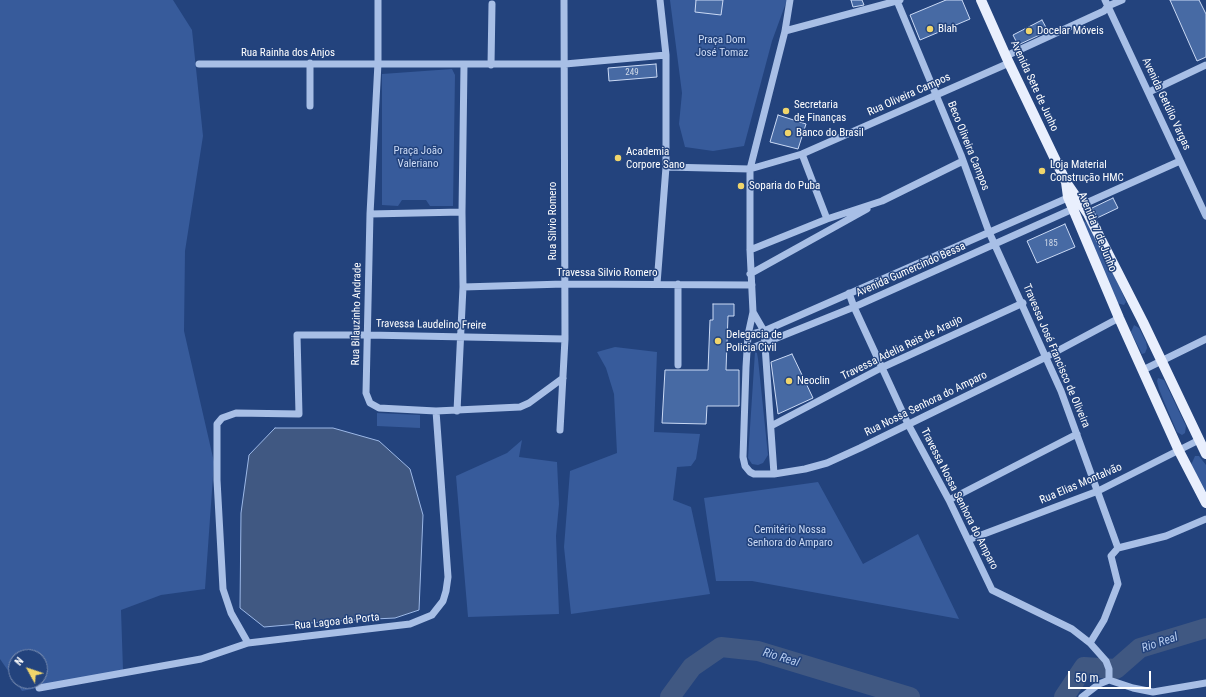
<!DOCTYPE html>
<meta charset="utf-8">
<style>
body{margin:0}
#map{position:relative;width:1206px;height:697px;overflow:hidden;background:#23437d;font-family:"Roboto Condensed",sans-serif}
canvas{display:block}
.north{position:absolute;left:8px;top:649px;width:40px;height:40px;box-sizing:border-box;background:#23437d;border:1px solid #7b8eb1;border-radius:50%;rotate:310deg;font-size:11px;font-weight:700;line-height:16px;text-align:center;color:#fff}
.north::after{content:'';display:block;margin:auto;width:14px;height:18px;background:#f0d56b;clip-path:polygon(50% 0,100% 100%,50% 72%,0 100%)}
.scale{position:absolute;left:1068px;top:671px;width:83px;height:18px;box-sizing:border-box;border:2px solid #fff;border-top:0;padding-left:5px;font-size:12px;line-height:14px;white-space:nowrap;color:#fff;-webkit-text-stroke:3px #23437d;paint-order:stroke}
</style>
<div id="map">
<canvas width="1206" height="697"></canvas>
<div class="north">N</div>
<div class="scale">50 m</div>
</div>
<script>
const ctx = document.querySelector('canvas').getContext('2d');
ctx.lineJoin = 'round';
function paint(path, color) {
  ctx.fillStyle = color;
  ctx.fill(path, 'evenodd');
}
function poly(rows) {
  const path = new Path2D();
  for (const r of rows) {
    path.moveTo(r[0], r[1]);
    for (let i = 2; i < r.length; i += 2) path.lineTo(r[i], r[i + 1]);
  }
  return path;
}
function trace(path, color, width, dash) {
  ctx.strokeStyle = color;
  ctx.lineWidth = width;
  ctx.lineCap = dash ? 'butt' : 'round';
  ctx.setLineDash(dash || []);
  ctx.stroke(path);
}
function label(font, color, halo, rows, align = 'center') {
  ctx.font = font + ' "Roboto Condensed",sans-serif';
  ctx.lineWidth = 3;
  ctx.setLineDash([]);
  ctx.textBaseline = 'middle';
  ctx.strokeStyle = halo;
  ctx.fillStyle = color;
  for (const [text, x, y, turn = 0] of rows) {
    ctx.save();
    ctx.translate(x, y);
    ctx.rotate((+turn || 0) * Math.PI / 180);
    ctx.textAlign = isNaN(turn) ? turn : align;
    if (halo) ctx.strokeText(text, 0, 0);
    ctx.fillText(text, 0, 0);
    ctx.restore();
  }
}
paint(poly([
 [0,0,173,0,192,30,203,136,185,251,184,331,214,462,205,589,161,595,121,610,123,670,22,691,0,659],
 [16,657,40,657,40,681,16,681],
 [670,0,787,0,772,41,744,146,713,151,685,147,679,124,682,93],
 [452,69,455,75,453,206,430,206,426,200,402,200,398,206,382,205,382,74],
 [1085,221,1088,224,1121,290,1126,302,1124,305,1117,303,1083,223],
 [1134,325,1139,328,1146,342,1147,348,1145,353,1142,354,1131,332],
 [615,347,657,352,654,432,700,434,696,459,691,466,677,467,673,500,691,507,710,594,571,614,564,547,570,471,617,453,614,394,606,368,597,352],
 [755,352,757,353,758,359,768,455,763,463,758,465,752,464,748,458],
 [1158,378,1164,380,1186,426,1185,433,1182,435,1177,432,1165,404,1159,389,1157,381],
 [377,413,420,415,420,428,377,426],
 [522,440,519,457,557,462,559,504,556,536,559,614,468,617,456,476,507,453],
 [1195,456,1199,456,1206,465,1206,492,1191,465],
 [818,482,863,564,918,534,959,619,752,581,716,581,704,498]
]), '#375b9b');
const water = poly([
 [275,428,333,428,379,441,410,469,423,515,419,610,395,618,334,621,264,627,240,608,241,513,249,455,275,428]
]);
paint(water, '#405882');
trace(water, '#9cb8e7', 1);
trace(poly([
 [670,697,692,667,721,647,758,651,910,697],
 [1064,697,1084,667,1116,669,1140,648,1206,628]
]), '#405882', 20);
const building = poly([
 [696,0,723,0,721,15,695,12,696,0],
 [851,0,862,0,864,5,853,7,851,0],
 [946,0,962,0,970,19,920,40,910,15,946,0],
 [1170,0,1199,0,1206,14,1206,57,1197,61,1170,0],
 [1042,20,1048,31,1018,45,1013,35,1042,20],
 [656,64,657,77,609,81,608,68,656,64],
 [778,115,806,124,798,149,770,142,778,115],
 [1113,198,1118,208,1097,218,1092,208,1113,198],
 [1065,224,1075,247,1037,263,1027,241,1065,224],
 [713,304,734,304,734,316,728,316,726,370,739,370,739,406,707,406,706,424,662,423,665,370,708,370,710,320,713,320,713,304],
 [792,354,813,398,778,414,771,362,792,354]
]);
paint(building, '#476aa4');
trace(building, '#cbdaf5', 1);
trace(poly([
 [378,0,378,63,370,214,462,212,464,65],
 [660,0,666,55,666,167,750,169,785,31,790,0],
 [1105,0,1206,216],
 [897,1,961,155,989,232,1061,391,1118,548,1111,556,1118,584,1104,620,1090,643],
 [785,31,900,0],
 [1006,56,1104,11,1108,6,1122,0],
 [1009,63,802,154,750,169,750,250,753,312,748,335,746,367,743,457,745,466,750,472,754,474,774,474,805,469,827,463,860,448,1046,357,1119,318],
 [199,64,565,64,666,55],
 [491,65,492,4],
 [1149,92,1206,65],
 [310,106,310,63],
 [802,154,827,219],
 [370,214,366,393,370,403,379,408,436,411,520,407,529,403,563,378],
 [750,250,827,219,882,201,963,161],
 [750,274,867,209],
 [657,284,666,167],
 [463,287,564,284,752,285],
 [849,293,854,307,908,424,949,500,992,590,1072,629,1090,643,1106,661,1109,669,1109,680],
 [753,312,764,331,774,474],
 [748,335,764,331,1072,196],
 [747,350,854,307,1180,161],
 [678,365,678,284],
 [1143,370,1206,339],
 [457,411,463,287,462,212],
 [771,426,881,368,1023,303],
 [560,430,565,339,564,0],
 [949,500,1077,434],
 [968,540,1098,491,1199,440],
 [1118,548,1166,536,1206,519],
 [248,643,231,613,223,589,217,480,217,424,222,418,236,413,299,414,297,335,368,335,565,339],
 [39,688,201,659,248,643,410,624,432,615,443,601,446,591,448,577,436,411],
 [1082,697,1099,684,1109,680,1133,688,1153,692,1206,683]
]), '#a8bfe6', 7);
trace(poly([
 [981,0,1009,63,1066,182,1088,214,1143,322,1206,454],
 [1066,182,1068,197,1119,318,1179,451,1206,503]
]), '#e9effd', 10);
for (const [x, y, r, color] of [
 [930,29,4,"#f0d56b"],
 [1029,31,4,"#f0d56b"],
 [786,111,4,"#f0d56b"],
 [788,133,4,"#f0d56b"],
 [618,158,4,"#f0d56b"],
 [1042,171,4,"#f0d56b"],
 [741,186,4,"#f0d56b"],
 [718,341,4,"#f0d56b"],
 [789,381,4,"#f0d56b"]
]) {
  const dot = new Path2D();
  dot.arc(x, y, r, 0, 2 * Math.PI);
  ctx.fillStyle = color;
  ctx.fill(dot);
  trace(dot, '#23437d', 1.5);
}
label('9px', '#d1dae8', null, [
 ["249",632,73],
 ["185",1051,244]
]);
label('11px', '#fff', '#23437d', [
 ["Blah",938,29],
 ["Docelar Móveis",1037,31],
 ["Secretaria",794,105],
 ["de Finanças",794,118],
 ["Banco do Brasil",796,133],
 ["Academia",626,152],
 ["Corpore Sano",626,165],
 ["Loja Material",1050,165],
 ["Construção HMC",1050,178],
 ["Soparia do Puba",749,186],
 ["Delegacia de",726,335],
 ["Policia Civil",726,348],
 ["Neoclin",797,381]
], 'left');
label('11px', '#cbdaf5', '#23437d', [
 ["Praça Dom",722,40],
 ["José Tomaz",722,53],
 ["Praça João",418,151],
 ["Valeriano",418,164],
 ["Cemitério Nossa",790,530],
 ["Senhora do Amparo",790,543]
]);
label('11px', '#fff', '#23437d', [
 ["Rua Rainha dos Anjos",288,53],
 ["Avenida Sete de Junho",1034,86,65],
 ["Rua Oliveira Campos",909,95,-24],
 ["Avenida Getúlio Vargas",1166,104,65],
 ["Beco Oliveira Campos",968,146,68],
 ["Rua Silvio Romero",553,221,-90],
 ["Avenida 7 de Junho",1097,232,68],
 ["Avenida Gumercindo Bessa",911,270,-24],
 ["Travessa Silvio Romero",607,273],
 ["Rua Bilauzinho Andrade",357,314,-89],
 ["Travessa Laudelino Freire",431,325,1],
 ["Travessa Adelia Reis de Araujo",902,348,-26],
 ["Travessa José Francisco de Oliveira",1056,356,67],
 ["Rua Nossa Senhora do Amparo",926,404,-26],
 ["Rua Elias Montalvão",1081,484,-23],
 ["Travessa Nossa Senhora do Amparo",959,499,63],
 ["Rua Lagoa da Porta",337,622,-6]
]);
label('italic 12px', '#b3c9ed', '#23437d', [
 ["Rio Real",1160,643,-19],
 ["Rio Real",781,658,17]
]);
</script>
